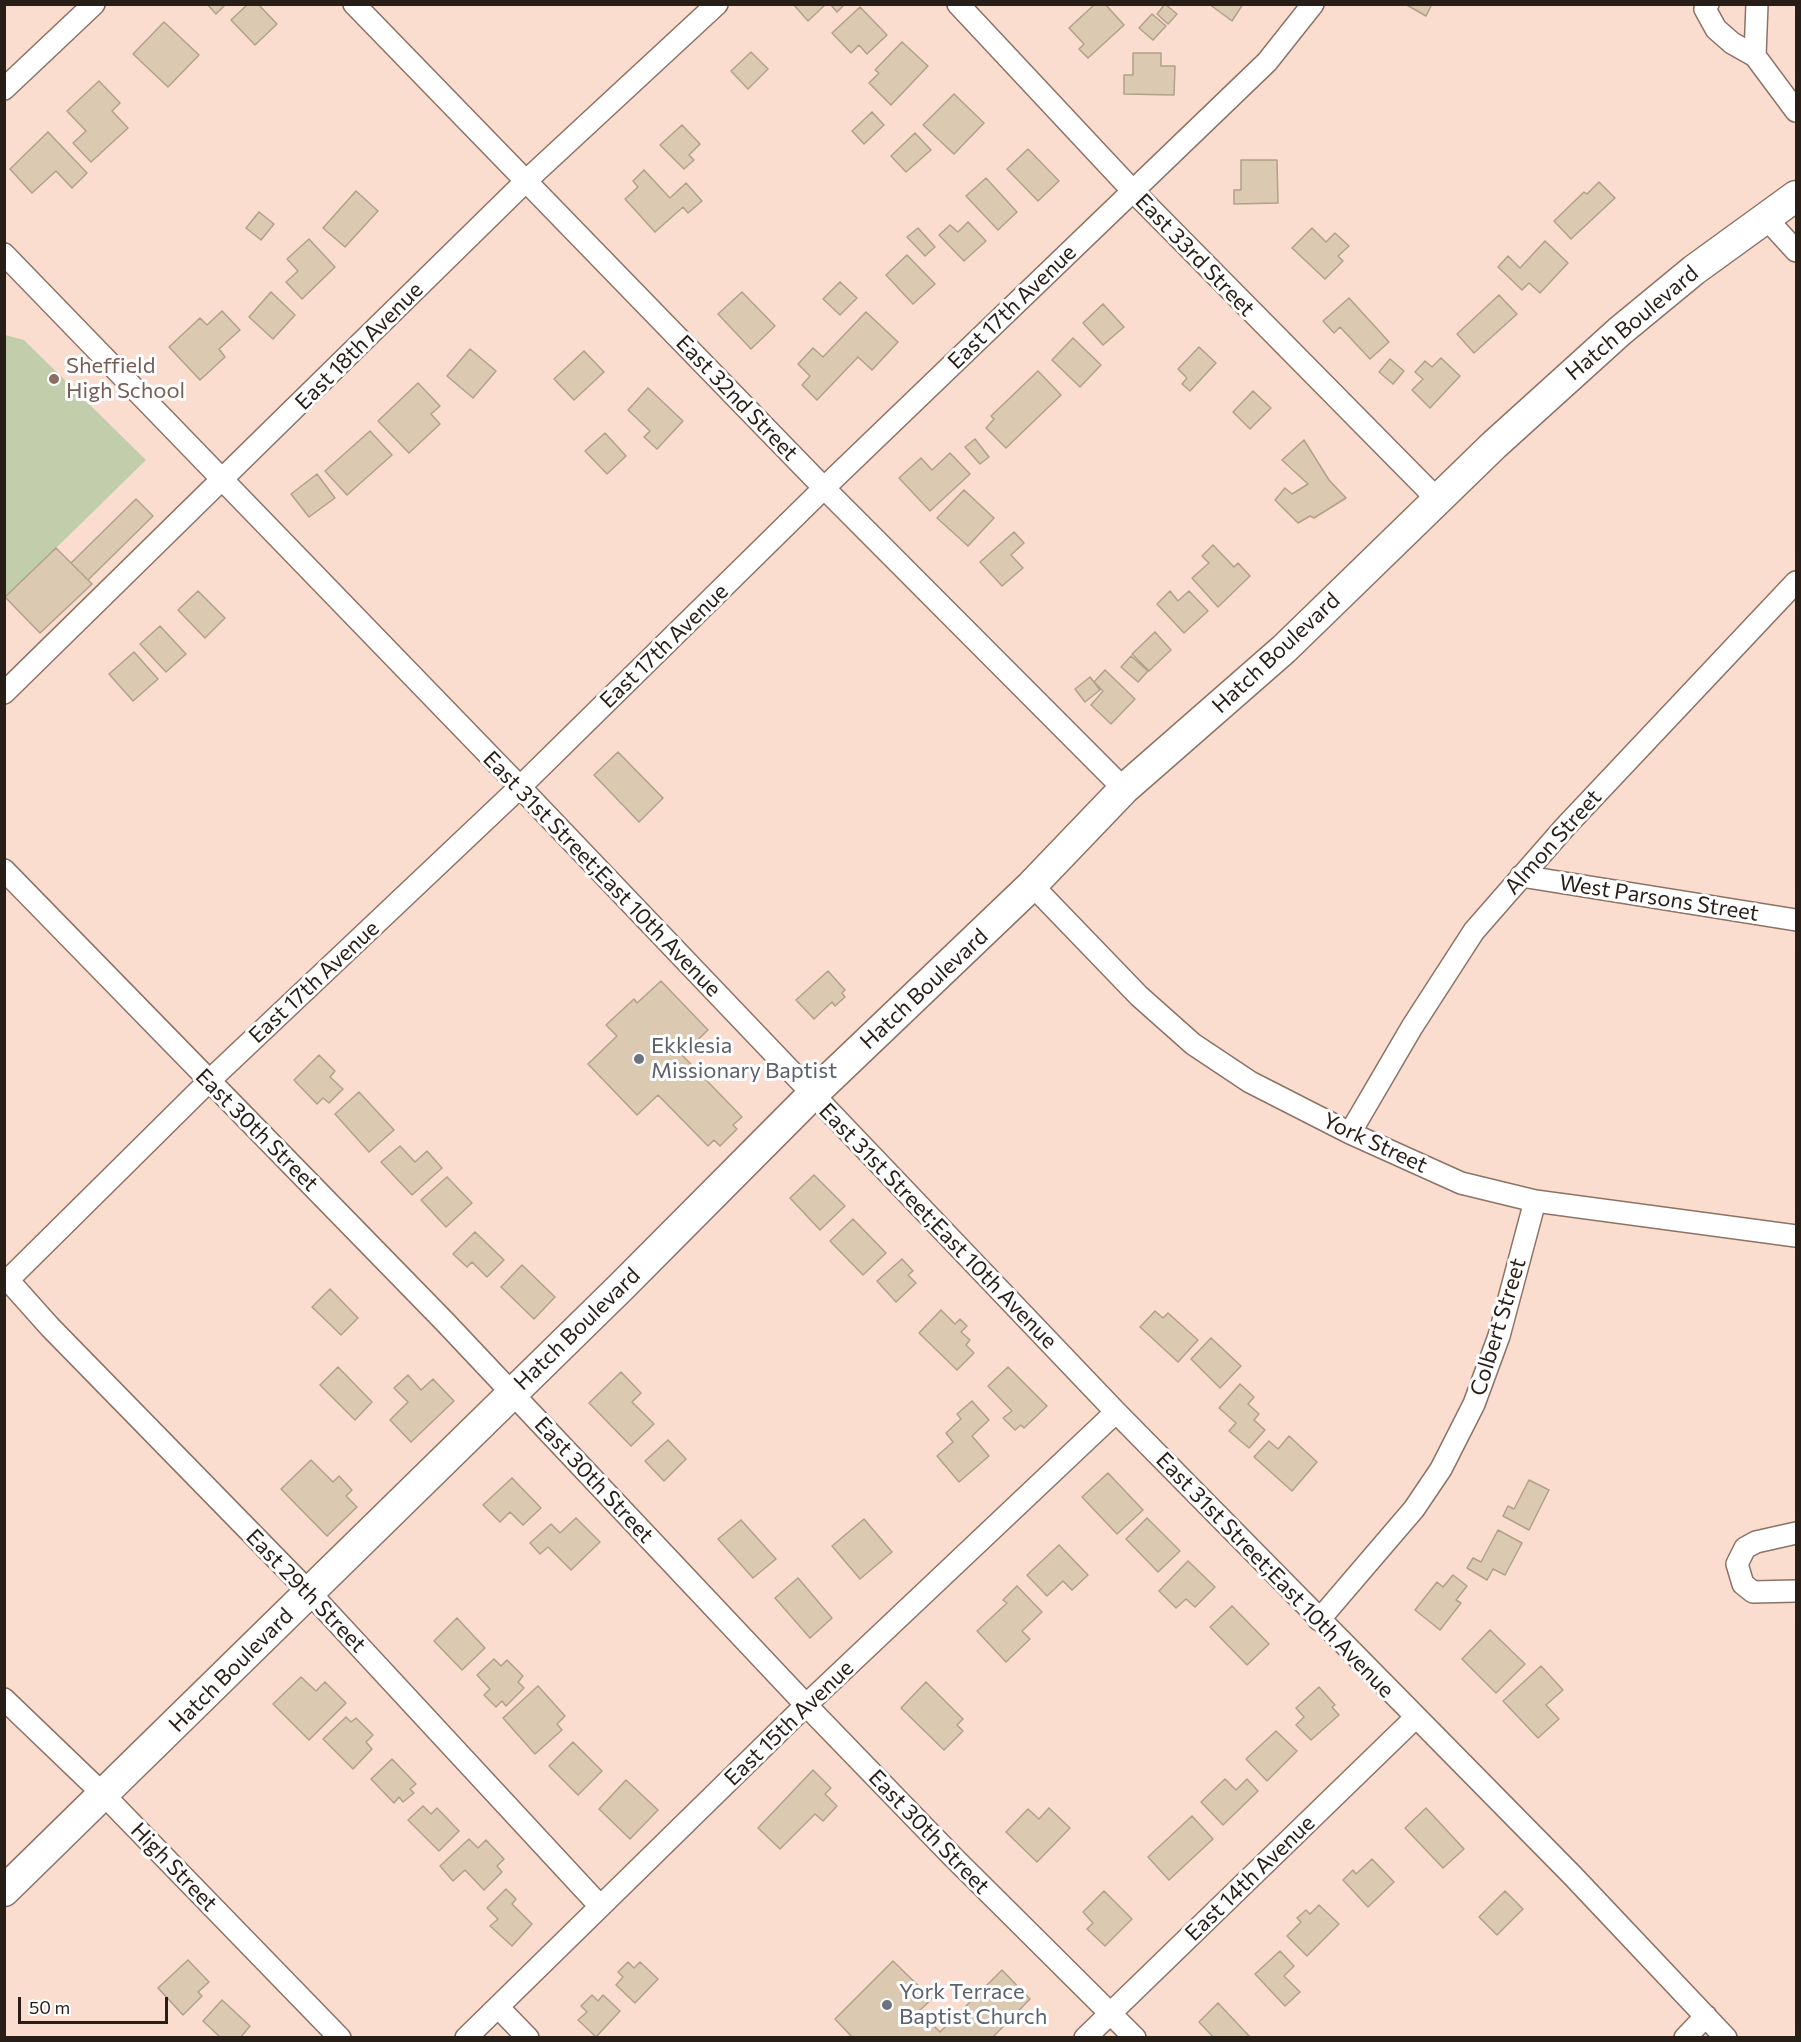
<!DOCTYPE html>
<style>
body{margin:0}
#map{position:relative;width:1801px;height:2042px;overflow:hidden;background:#faddce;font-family:Commissioner,sans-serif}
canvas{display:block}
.frame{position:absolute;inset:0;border:6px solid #281e18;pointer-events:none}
.scale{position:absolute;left:18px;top:1997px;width:150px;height:27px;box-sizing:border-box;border:3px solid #281e18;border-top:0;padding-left:8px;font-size:18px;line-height:21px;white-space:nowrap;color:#281e18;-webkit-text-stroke:4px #fff;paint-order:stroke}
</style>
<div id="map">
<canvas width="1801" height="2042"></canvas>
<div class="frame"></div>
<div class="scale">50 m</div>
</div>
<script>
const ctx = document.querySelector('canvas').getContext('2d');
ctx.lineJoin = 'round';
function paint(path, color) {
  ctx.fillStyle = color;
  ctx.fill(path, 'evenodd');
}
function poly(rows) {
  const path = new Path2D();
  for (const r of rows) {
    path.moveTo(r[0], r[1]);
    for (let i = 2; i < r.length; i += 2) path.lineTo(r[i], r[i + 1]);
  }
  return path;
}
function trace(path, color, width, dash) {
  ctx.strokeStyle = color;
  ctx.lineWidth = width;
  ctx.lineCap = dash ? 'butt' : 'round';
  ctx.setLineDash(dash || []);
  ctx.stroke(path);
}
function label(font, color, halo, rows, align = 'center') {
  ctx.font = font + ' Commissioner,sans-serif';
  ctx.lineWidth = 6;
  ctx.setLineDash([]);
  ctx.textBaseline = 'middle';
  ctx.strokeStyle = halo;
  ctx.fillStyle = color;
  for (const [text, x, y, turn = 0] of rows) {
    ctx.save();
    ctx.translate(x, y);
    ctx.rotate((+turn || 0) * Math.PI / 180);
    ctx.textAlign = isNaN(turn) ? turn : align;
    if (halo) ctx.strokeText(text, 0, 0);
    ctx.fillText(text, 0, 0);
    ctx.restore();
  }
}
paint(poly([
 [5,335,24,340,146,460,5,598]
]), '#c2ceab');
const building = poly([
 [207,4,226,4,216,14,207,4],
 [248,4,258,4,277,24,255,45,231,20,248,4],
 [793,4,826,4,808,21,793,4],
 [830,4,845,4,837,12,830,4],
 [1095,4,1105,4,1124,25,1088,58,1079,49,1084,44,1069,28,1095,4],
 [1165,4,1177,14,1168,24,1157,14,1165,4],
 [1209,4,1243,4,1232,21,1209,4],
 [1405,4,1432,4,1426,16,1405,4],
 [860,7,887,35,867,54,859,45,851,53,832,33,860,7],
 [1152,14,1166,26,1153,40,1139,28,1152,14],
 [164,22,199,55,168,87,133,54,164,22],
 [902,42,928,66,891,105,869,83,879,73,875,70,902,42],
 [751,52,768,69,748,89,731,71,751,52],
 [1133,53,1161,53,1161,66,1175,66,1174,95,1124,94,1124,75,1133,75,1133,53],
 [99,81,120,103,112,111,128,128,91,162,73,143,86,131,67,111,99,81],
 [954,94,984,123,954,154,923,125,954,94],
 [872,112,884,125,864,144,852,131,872,112],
 [682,125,700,144,689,155,694,160,684,169,660,145,682,125],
 [48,132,87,173,72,188,56,171,32,193,10,169,48,132],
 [915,133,931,150,906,172,891,156,915,133],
 [1028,149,1059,181,1038,201,1007,169,1028,149],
 [1241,160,1277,160,1278,203,1234,204,1234,190,1241,190,1241,160],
 [644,170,670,198,686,183,702,201,688,213,683,207,655,232,625,199,638,187,633,181,644,170],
 [986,178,1017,212,998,230,966,196,986,178],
 [1599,182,1615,198,1571,239,1554,221,1584,192,1587,194,1599,182],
 [356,191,378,211,345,247,323,228,356,191],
 [259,212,274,224,261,240,246,228,259,212],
 [968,222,986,241,964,261,939,235,950,225,958,232,968,222],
 [918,228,935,247,925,256,907,237,918,228],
 [1312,228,1326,242,1335,233,1349,246,1338,256,1343,261,1325,279,1292,248,1312,228],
 [309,239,335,267,302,299,286,282,298,271,287,259,309,239],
 [1545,241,1568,263,1540,293,1529,283,1522,290,1498,267,1508,256,1520,268,1545,241],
 [907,255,935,284,913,304,886,275,907,255],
 [840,282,857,298,840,315,823,299,840,282],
 [271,292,295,315,273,339,249,317,271,292],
 [742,292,775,326,751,349,718,314,742,292],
 [1499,295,1517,314,1474,353,1457,334,1499,295],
 [1349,298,1389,342,1370,359,1340,327,1334,333,1323,321,1349,298],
 [1103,304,1124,327,1103,345,1083,323,1103,304],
 [222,311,240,330,219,349,225,357,200,380,169,347,200,318,207,325,222,311],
 [866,312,898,342,872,370,858,357,817,400,802,385,810,376,798,364,813,348,823,357,866,312],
 [1073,338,1101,365,1080,387,1052,360,1073,338],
 [1199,347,1216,363,1190,391,1182,384,1187,378,1178,369,1199,347],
 [470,349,496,371,473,398,447,376,470,349],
 [584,351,604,372,574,400,554,379,584,351],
 [1441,358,1460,376,1430,408,1412,390,1423,379,1415,372,1425,361,1432,367,1441,358],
 [1390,359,1404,371,1393,384,1379,372,1390,359],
 [1038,371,1061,395,1006,448,986,428,994,419,991,416,1038,371],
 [418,383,440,406,431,414,440,424,409,453,378,421,418,383],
 [648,388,683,421,657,449,644,437,650,431,628,410,648,388],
 [1253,391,1271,408,1250,429,1233,412,1253,391],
 [370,431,392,455,347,495,325,471,370,431],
 [605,433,626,456,607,474,585,451,605,433],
 [975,439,989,457,980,464,965,447,975,439],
 [1304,440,1329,480,1346,498,1314,518,1310,516,1298,523,1275,500,1285,488,1292,494,1308,484,1282,460,1304,440],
 [950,453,970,474,930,511,899,478,921,458,932,470,950,453],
 [317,474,335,498,309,517,291,494,317,474],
 [964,490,994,518,968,546,937,518,964,490],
 [136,499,153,516,88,580,71,563,136,499],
 [1014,532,1024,543,1011,555,1023,568,1002,586,980,562,1014,532],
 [1213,545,1234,567,1238,563,1250,576,1218,607,1192,578,1209,563,1202,556,1213,545],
 [56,548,92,584,40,633,5,597,56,548],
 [198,591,225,618,205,638,178,610,198,591],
 [1170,591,1178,601,1189,591,1208,611,1184,633,1157,604,1170,591],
 [160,626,186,654,166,672,140,644,160,626],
 [1155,632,1171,650,1149,671,1132,654,1155,632],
 [134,652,158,679,133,701,109,674,134,652],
 [1131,656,1148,671,1138,682,1121,667,1131,656],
 [1105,670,1135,699,1111,724,1091,705,1103,691,1094,682,1105,670],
 [1090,677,1100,690,1085,702,1075,689,1090,677],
 [618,752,663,798,639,822,594,775,618,752],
 [828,971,845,990,842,993,845,997,835,1006,832,1002,814,1019,796,1000,828,971],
 [661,981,708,1030,682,1055,742,1117,733,1125,737,1129,720,1146,714,1140,708,1146,658,1095,637,1115,588,1064,617,1036,606,1025,634,999,637,1003,661,981],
 [319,1055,335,1071,330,1077,343,1089,329,1103,323,1098,317,1104,294,1080,319,1055],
 [359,1092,394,1130,369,1152,335,1114,359,1092],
 [400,1146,415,1162,427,1151,442,1168,412,1195,381,1162,400,1146],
 [814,1175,845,1206,820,1230,790,1198,814,1175],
 [447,1177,472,1203,446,1227,421,1200,447,1177],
 [853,1219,886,1253,863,1275,830,1241,853,1219],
 [475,1232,504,1260,487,1277,472,1262,467,1267,453,1254,475,1232],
 [902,1259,913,1271,908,1275,916,1283,896,1302,877,1281,902,1259],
 [522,1265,555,1297,534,1319,501,1287,522,1265],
 [330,1289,358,1318,341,1335,312,1307,330,1289],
 [941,1310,955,1324,960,1319,967,1326,961,1332,970,1340,966,1345,974,1353,957,1370,919,1333,941,1310],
 [1155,1311,1163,1318,1168,1313,1198,1340,1178,1362,1140,1327,1155,1311],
 [1211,1338,1241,1366,1220,1388,1191,1359,1211,1338],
 [338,1367,372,1402,355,1420,320,1385,338,1367],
 [1008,1367,1047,1406,1024,1428,1021,1425,1015,1430,1003,1418,1012,1411,988,1386,1008,1367],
 [621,1372,641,1393,632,1402,654,1424,631,1446,589,1403,621,1372],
 [408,1375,421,1390,433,1379,454,1401,411,1442,390,1420,408,1402,394,1388,408,1375],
 [1240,1384,1254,1397,1248,1404,1259,1414,1254,1420,1265,1430,1249,1448,1229,1431,1236,1423,1219,1408,1240,1384],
 [972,1401,989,1420,972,1436,989,1456,959,1482,937,1456,953,1442,946,1433,961,1419,957,1414,972,1401],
 [1289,1436,1317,1462,1292,1491,1254,1457,1269,1441,1278,1449,1289,1436],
 [668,1440,686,1459,664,1481,645,1461,668,1440],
 [311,1460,333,1482,339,1476,352,1490,346,1496,357,1507,327,1536,281,1489,311,1460],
 [1108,1473,1143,1510,1117,1534,1082,1497,1108,1473],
 [512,1478,541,1508,523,1525,510,1512,500,1522,483,1505,512,1478],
 [1529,1480,1549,1490,1529,1530,1503,1516,1508,1506,1514,1509,1529,1480],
 [576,1518,600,1542,571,1570,548,1547,540,1554,530,1543,551,1524,560,1533,576,1518],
 [1147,1518,1180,1551,1158,1572,1126,1539,1147,1518],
 [864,1519,892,1552,860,1579,832,1546,864,1519],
 [741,1520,776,1559,753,1578,718,1539,741,1520],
 [1498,1530,1522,1543,1505,1575,1493,1569,1487,1580,1467,1568,1473,1558,1481,1562,1498,1530],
 [1059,1545,1088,1575,1072,1590,1063,1581,1047,1596,1027,1575,1059,1545],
 [1188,1561,1215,1587,1195,1607,1186,1599,1176,1608,1159,1591,1188,1561],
 [1453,1575,1467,1586,1456,1600,1461,1603,1440,1630,1415,1610,1437,1582,1443,1587,1453,1575],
 [798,1578,832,1618,810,1638,775,1598,798,1578],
 [1017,1586,1042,1612,1022,1631,1030,1639,1006,1662,977,1631,1007,1603,1003,1600,1017,1586],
 [1232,1606,1269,1644,1247,1665,1210,1627,1232,1606],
 [457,1618,485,1648,462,1670,434,1641,457,1618],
 [1490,1630,1525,1664,1496,1693,1462,1659,1490,1630],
 [494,1659,501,1666,507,1660,523,1676,518,1682,524,1688,506,1706,502,1701,496,1707,484,1695,490,1689,477,1675,494,1659],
 [1541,1666,1563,1690,1546,1705,1559,1719,1538,1738,1503,1701,1541,1666],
 [301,1677,316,1691,325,1682,346,1703,309,1740,273,1704,301,1677],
 [926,1682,963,1719,957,1725,963,1731,944,1750,901,1708,926,1682],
 [538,1686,565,1716,557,1724,562,1730,535,1754,503,1718,538,1686],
 [1319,1687,1335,1705,1332,1707,1339,1715,1311,1740,1296,1725,1304,1717,1296,1708,1319,1687],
 [346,1717,351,1722,356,1718,373,1735,366,1742,372,1749,353,1769,323,1739,346,1717],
 [1276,1731,1297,1751,1267,1781,1246,1759,1276,1731],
 [573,1742,602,1771,578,1795,549,1766,573,1742],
 [392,1759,416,1784,410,1789,414,1793,403,1802,399,1797,394,1803,371,1779,392,1759],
 [813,1770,831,1788,825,1794,837,1806,823,1821,815,1814,780,1849,758,1828,813,1770],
 [1225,1779,1236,1790,1247,1779,1258,1791,1223,1825,1201,1802,1225,1779],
 [626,1780,658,1810,630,1839,599,1809,626,1780],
 [423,1806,431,1814,437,1808,459,1831,439,1851,408,1820,423,1806],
 [1049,1808,1070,1828,1037,1862,1006,1832,1028,1809,1039,1819,1049,1808],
 [1426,1808,1464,1849,1443,1868,1405,1828,1426,1808],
 [1192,1816,1213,1839,1169,1880,1148,1857,1192,1816],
 [469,1839,478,1848,486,1840,504,1859,497,1866,502,1872,484,1890,465,1870,453,1881,440,1866,469,1839],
 [1372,1859,1394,1882,1368,1907,1343,1880,1353,1870,1356,1874,1372,1859],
 [506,1889,516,1899,512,1904,532,1924,512,1946,490,1926,498,1919,487,1908,506,1889],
 [1104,1891,1132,1919,1105,1946,1087,1929,1093,1923,1083,1912,1104,1891],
 [1505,1891,1523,1909,1497,1935,1479,1917,1505,1891],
 [1319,1905,1339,1924,1307,1956,1287,1936,1301,1922,1297,1918,1306,1910,1310,1914,1319,1905],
 [1280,1951,1294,1966,1284,1976,1300,1992,1285,2006,1255,1974,1280,1951],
 [188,1960,209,1982,198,1992,202,1996,183,2015,158,1988,188,1960],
 [893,1961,932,1999,919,2011,940,2032,1002,1970,1030,1999,992,2038,853,2038,835,2019,893,1961],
 [628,1962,634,1968,640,1962,658,1979,635,2003,616,1985,623,1977,618,1972,628,1962],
 [592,1995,598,2001,603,1995,620,2011,596,2037,578,2020,587,2012,581,2006,592,1995],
 [222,2000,250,2026,240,2038,221,2038,203,2021,222,2000],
 [1218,2003,1251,2038,1214,2038,1199,2022,1218,2003]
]);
paint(building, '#dbcab1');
trace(building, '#b1a18a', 1.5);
const minor = poly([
 [354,4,824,488,1124,789],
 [958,4,1132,190,1437,499],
 [1708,4,1705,9,1716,29,1732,43,1755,56,1757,4],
 [1755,56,1796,111],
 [4,89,94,4],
 [1765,217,1796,251],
 [4,254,520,787,1116,1412,1572,1875,1726,2038],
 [4,693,527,180,717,4],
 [4,870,445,1322,806,1705,953,1857,1135,2038],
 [1521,876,1796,920],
 [1032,885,1139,996,1193,1044,1250,1082,1350,1133,1461,1183,1535,1201,1796,1236],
 [1350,1133,1412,1027,1474,931,1565,827,1796,582],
 [1796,1533,1756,1542,1745,1548,1737,1564,1743,1584,1753,1592,1796,1591],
 [1319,1620,1414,1509,1441,1469,1474,1404,1499,1336,1535,1201],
 [4,1699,104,1795,340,2038],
 [600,1906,309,1592,50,1327,8,1280,208,1082,520,787,824,488,1267,62,1313,4],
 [498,2007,528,2038],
 [466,2038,806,1705,1116,1412],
 [1085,2038,1415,1718],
 [1685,2038,1706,2016]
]);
const secondary = poly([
 [4,1891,621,1287,812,1095,1032,885,1124,789,1284,649,1494,445,1620,331,1694,270,1796,196]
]);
trace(minor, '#8c7365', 24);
trace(secondary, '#8c7365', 33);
trace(minor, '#fff', 21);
trace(secondary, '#fff', 30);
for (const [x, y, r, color] of [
 [54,379,6,"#8d6e63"],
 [639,1059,6,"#6b7280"],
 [887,2005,6,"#6b7280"]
]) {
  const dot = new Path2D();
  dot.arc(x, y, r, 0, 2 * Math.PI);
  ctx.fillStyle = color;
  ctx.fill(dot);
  trace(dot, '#fff', 2);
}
label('22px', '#281e18', '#fff', [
 ["East 33rd Street",1195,255,46],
 ["East 17th Avenue",1012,307,-44],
 ["Hatch Boulevard",1632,323,-40],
 ["East 18th Avenue",359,346,-45],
 ["East 32nd Street",737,398,46],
 ["East 17th Avenue",664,646,-44],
 ["Hatch Boulevard",1276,653,-43],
 ["Almon Street",1553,842,-48],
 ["East 31st Street;East 10th Avenue",602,874,46],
 ["West Parsons Street",1659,898,9],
 ["East 17th Avenue",314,982,-43],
 ["Hatch Boulevard",924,989,-43],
 ["East 30th Street",257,1130,45],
 ["York Street",1375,1143,25],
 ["East 31st Street;East 10th Avenue",938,1226,46],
 ["Colbert Street",1498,1327,-73],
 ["Hatch Boulevard",577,1329,-44],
 ["East 30th Street",594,1480,47],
 ["East 31st Street;East 10th Avenue",1275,1575,46],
 ["East 29th Street",306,1591,46],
 ["Hatch Boulevard",231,1670,-45],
 ["East 15th Avenue",789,1723,-44],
 ["East 30th Street",929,1832,46],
 ["High Street",174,1867,46],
 ["East 14th Avenue",1250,1878,-44]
]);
label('22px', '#785e54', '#fff', [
 ["Sheffield",66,366],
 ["High School",66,391]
], 'left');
label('22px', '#5b616d', '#fff', [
 ["Ekklesia",651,1046],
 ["Missionary Baptist",651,1071],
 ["York Terrace",899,1992],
 ["Baptist Church",899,2017]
], 'left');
</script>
